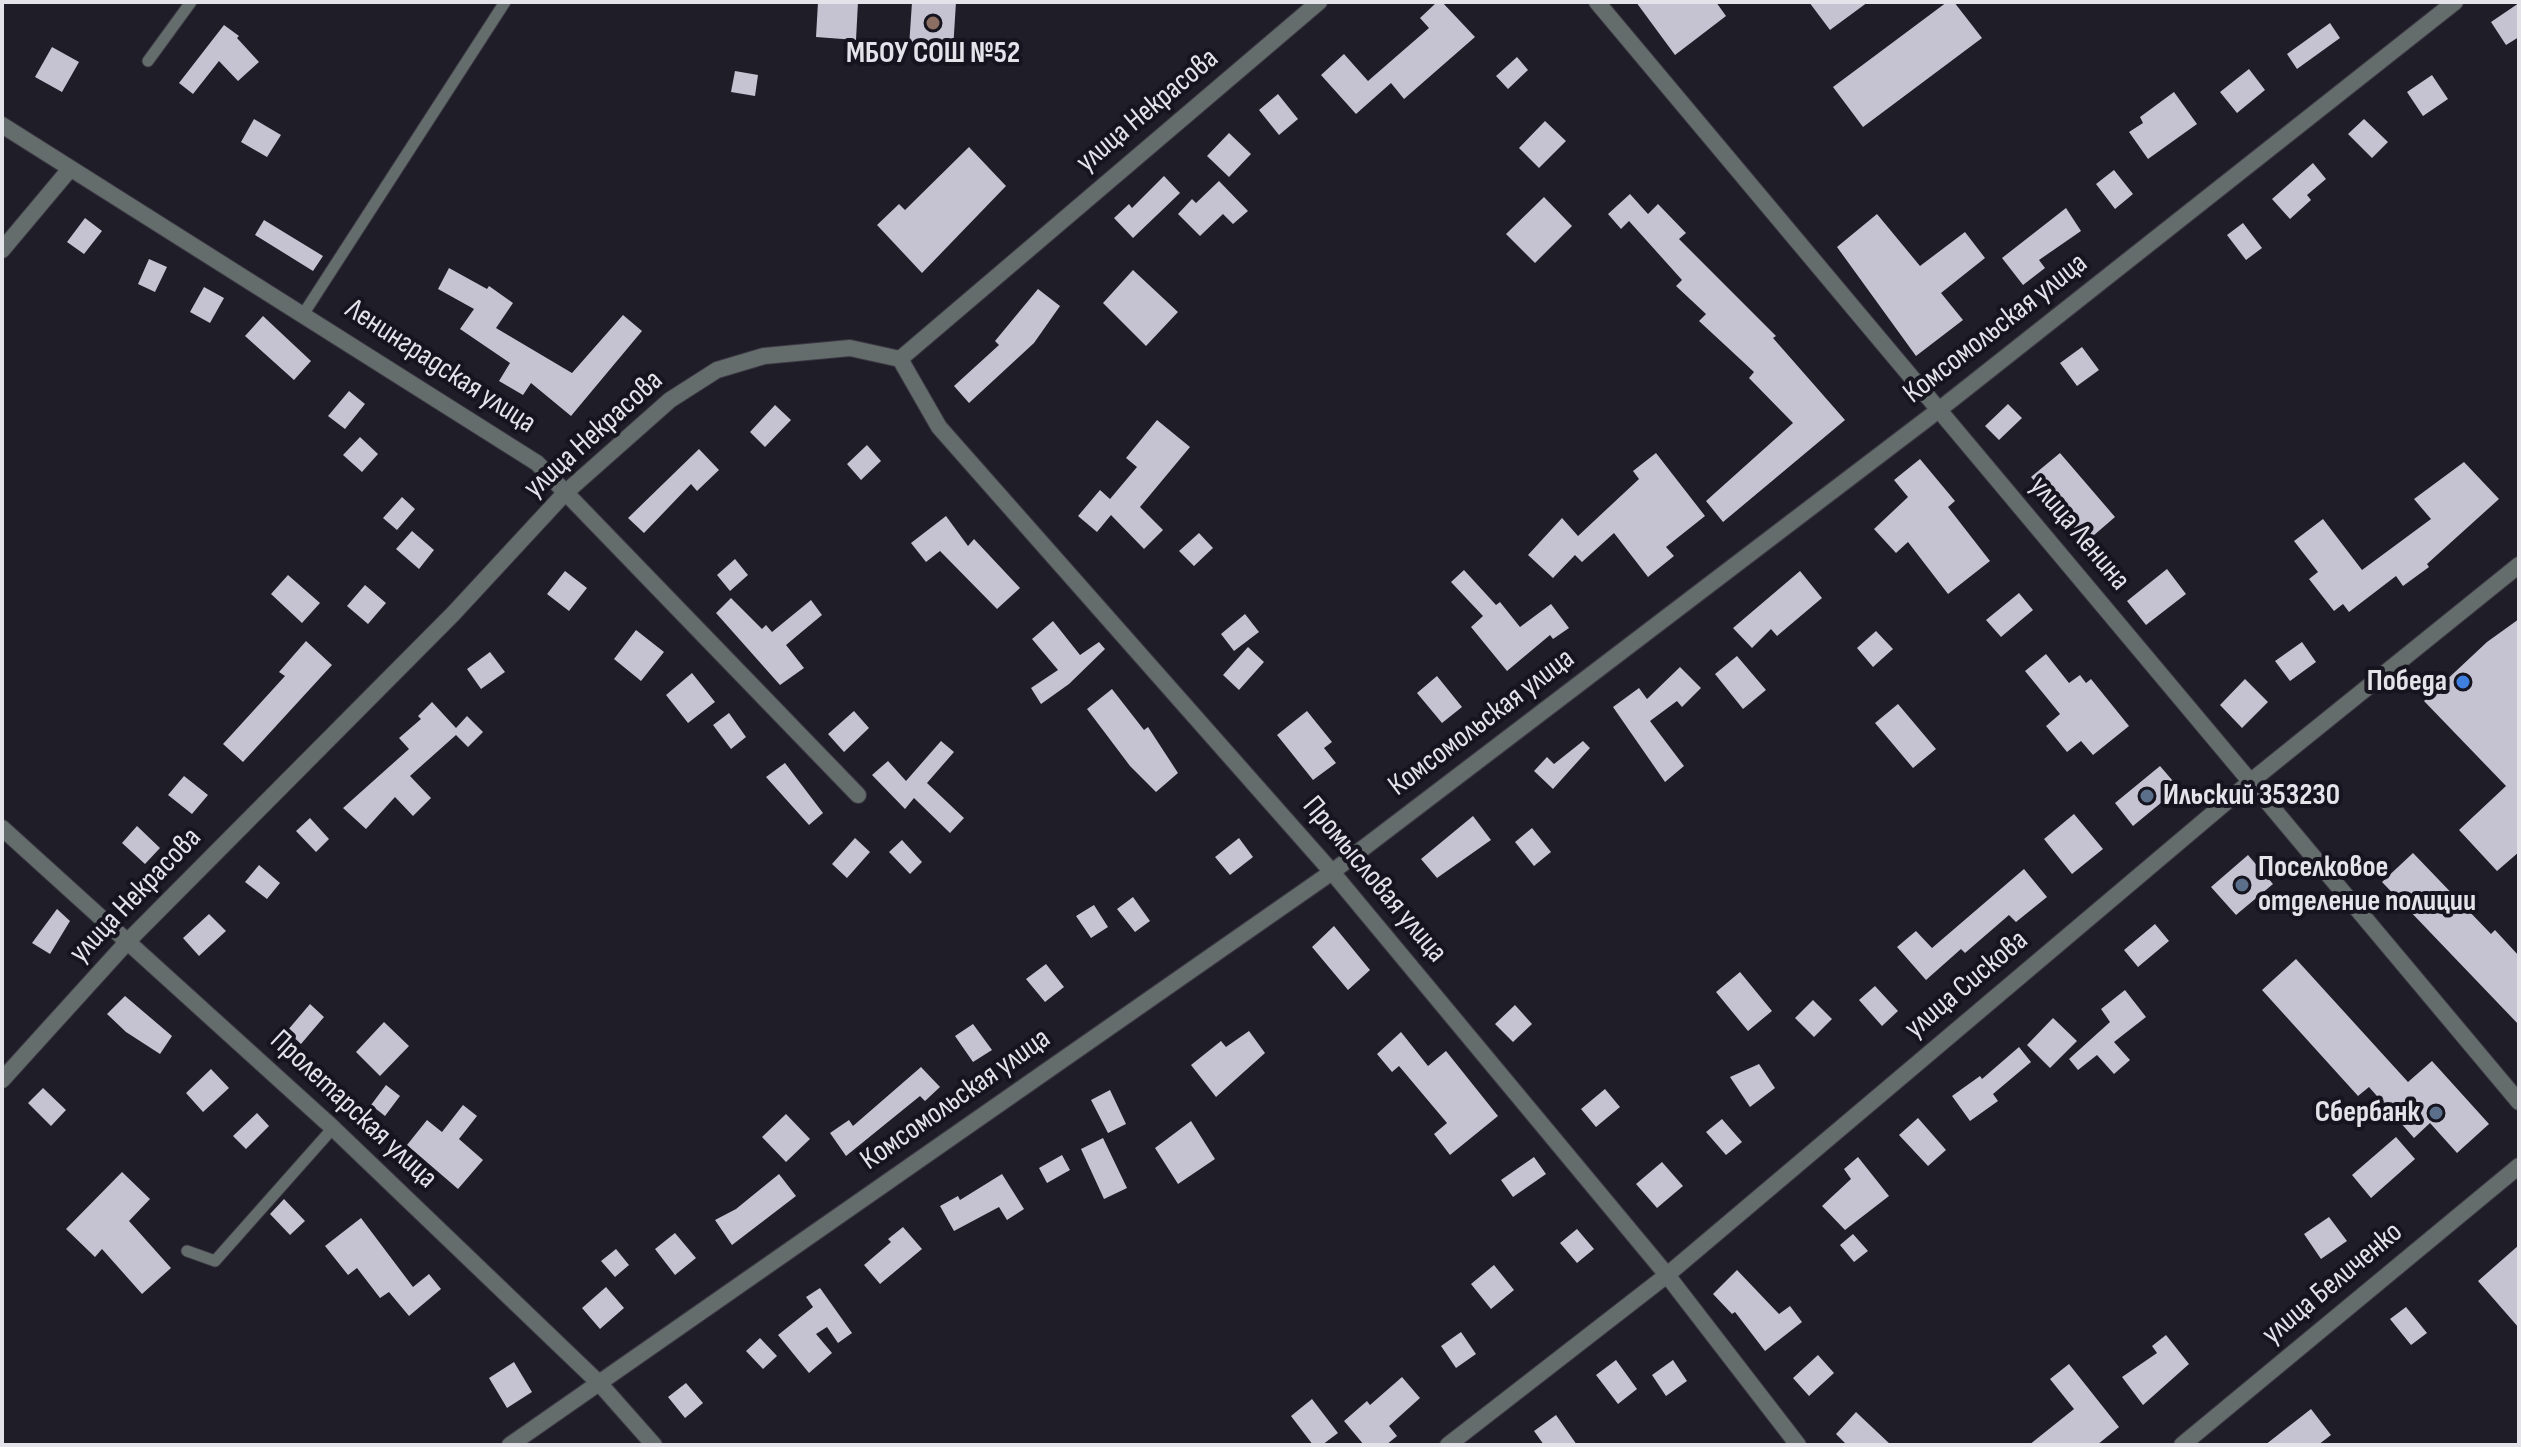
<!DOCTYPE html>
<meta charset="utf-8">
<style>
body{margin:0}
#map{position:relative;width:2521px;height:1447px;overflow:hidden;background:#1f1d28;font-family:"Sofia Sans Condensed",sans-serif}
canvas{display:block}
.frame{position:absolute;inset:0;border:4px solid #e4e3ea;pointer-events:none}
</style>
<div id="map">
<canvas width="2521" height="1447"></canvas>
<div class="frame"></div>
</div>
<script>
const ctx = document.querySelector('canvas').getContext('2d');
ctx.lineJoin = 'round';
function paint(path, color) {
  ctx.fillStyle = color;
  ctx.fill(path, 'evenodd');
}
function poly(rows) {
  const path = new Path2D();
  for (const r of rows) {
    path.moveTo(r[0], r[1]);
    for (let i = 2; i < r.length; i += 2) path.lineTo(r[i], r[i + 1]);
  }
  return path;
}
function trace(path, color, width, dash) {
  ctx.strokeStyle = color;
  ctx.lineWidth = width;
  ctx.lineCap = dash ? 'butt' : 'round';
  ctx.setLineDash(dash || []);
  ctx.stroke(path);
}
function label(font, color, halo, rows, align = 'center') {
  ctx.font = font + ' "Sofia Sans Condensed",sans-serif';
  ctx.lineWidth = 8;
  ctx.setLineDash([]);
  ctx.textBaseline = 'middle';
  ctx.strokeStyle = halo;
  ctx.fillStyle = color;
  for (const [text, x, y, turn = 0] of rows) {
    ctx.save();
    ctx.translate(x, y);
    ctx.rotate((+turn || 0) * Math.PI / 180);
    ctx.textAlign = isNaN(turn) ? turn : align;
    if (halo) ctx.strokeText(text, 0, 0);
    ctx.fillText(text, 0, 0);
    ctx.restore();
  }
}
paint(poly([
 [818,2,858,2,856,40,816,37],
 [912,2,956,2,953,50,909,47],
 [1437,2,1442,2,1475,37,1404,99,1391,83,1356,114,1321,75,1344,54,1368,81,1429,28,1420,18],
 [1636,2,1716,2,1726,16,1675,55],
 [1809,2,1868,2,1830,30],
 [1947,2,1954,2,1982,38,1863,127,1833,87],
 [2519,3,2519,37,2506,45,2491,22],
 [2330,23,2340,38,2297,69,2287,54],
 [224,25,239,36,237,38,259,62,238,81,219,61,193,94,179,83],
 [52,47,79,62,62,92,35,77],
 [1517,57,1528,70,1508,89,1496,76],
 [2249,69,2265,90,2237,113,2220,92],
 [735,71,758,75,755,96,731,92],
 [2432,75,2448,99,2423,116,2407,92],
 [2174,92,2197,124,2148,159,2129,132,2143,123,2140,117],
 [1278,94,1298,119,1279,135,1259,110],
 [254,119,281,135,267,157,241,142],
 [2364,119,2388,142,2372,158,2348,134],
 [1545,121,1566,141,1539,168,1519,148],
 [1229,133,1251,154,1229,177,1207,156],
 [969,147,1006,186,922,273,877,225,899,204,905,210],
 [2313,163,2326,179,2307,195,2311,200,2290,219,2272,199],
 [2114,170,2133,194,2115,209,2096,184],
 [1164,176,1180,193,1133,238,1114,218,1129,204,1132,208],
 [1219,181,1248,211,1233,224,1223,214,1200,236,1178,214,1192,199,1196,203],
 [1630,194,1648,214,1658,204,1686,233,1679,239,1776,336,1773,338,1845,420,1723,522,1706,501,1793,423,1749,378,1754,372,1699,321,1706,314,1676,286,1682,280,1629,221,1621,229,1608,214],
 [1544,197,1572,226,1535,263,1506,234],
 [2066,208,2081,231,2039,260,2045,268,2023,285,2002,258],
 [1877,214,1920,266,1965,232,1985,258,1941,293,1963,320,1916,356,1837,247],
 [85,218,102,231,84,254,67,242],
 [264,220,323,256,313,271,255,235],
 [2243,223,2262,248,2246,260,2227,235],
 [149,259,167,267,155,292,138,284],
 [449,268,487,289,489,286,513,303,496,328,572,373,623,315,642,331,571,416,531,383,523,395,499,381,510,363,460,329,474,309,438,289],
 [1133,270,1178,312,1146,346,1103,303],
 [204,287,224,298,210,323,190,312],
 [1038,289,1060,306,1034,343,969,403,954,386,999,345,995,341],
 [263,316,311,361,294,380,245,336],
 [2082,347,2099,370,2077,386,2060,363],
 [349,391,365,404,345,429,328,416],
 [2008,404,2022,418,1999,440,1985,426],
 [775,405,791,420,765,447,750,432],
 [1157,420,1190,447,1140,507,1163,530,1144,549,1111,515,1097,532,1078,516,1100,490,1110,499,1137,467,1126,458],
 [360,437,378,454,362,472,343,455],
 [867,445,881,461,861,480,847,464],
 [699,449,719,470,697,491,691,484,644,533,628,518],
 [1656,453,1705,516,1666,547,1674,556,1648,577,1614,533,1582,562,1575,555,1553,578,1528,555,1562,518,1578,536,1639,479,1633,471],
 [2060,453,2115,517,2086,542,2031,477],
 [1920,459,1955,501,1948,507,1990,561,1948,594,1908,542,1896,553,1874,529,1908,497,1894,480],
 [2464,462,2499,499,2427,564,2429,567,2403,586,2396,576,2349,612,2343,604,2334,611,2309,579,2318,572,2294,541,2323,519,2362,570,2431,519,2414,499],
 [402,497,415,509,397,530,383,518],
 [946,516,968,546,974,539,1020,588,997,609,940,551,926,562,911,543],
 [412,531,434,550,419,569,396,549],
 [1199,533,1213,548,1194,566,1179,551],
 [735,559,748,575,730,591,717,575],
 [2167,569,2186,594,2146,625,2127,601],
 [1464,570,1496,605,1500,602,1520,627,1551,604,1569,628,1553,639,1550,635,1507,671,1471,627,1483,616,1451,582],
 [565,571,587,588,569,611,547,594],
 [1800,571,1822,598,1777,636,1771,629,1752,648,1733,628],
 [288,575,320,603,302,623,271,594],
 [365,585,386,603,368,624,347,606],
 [2019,593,2033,610,2001,637,1986,620],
 [731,598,762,629,766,625,772,632,811,600,822,615,786,645,804,668,780,685,716,613],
 [1245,614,1259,632,1234,651,1221,634],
 [2519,619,2519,852,2497,871,2459,830,2506,786,2424,701,2487,642],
 [1053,621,1080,655,1099,642,1105,649,1069,684,1041,704,1031,688,1058,670,1032,639],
 [636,630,664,652,641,681,614,659],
 [1876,631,1893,649,1873,667,1857,648],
 [306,641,332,665,243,762,223,744,285,676,279,672],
 [2302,642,2316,662,2290,681,2275,661],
 [1248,647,1264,662,1239,690,1223,675],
 [490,652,505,672,481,689,467,669],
 [2046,654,2069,683,2080,675,2086,683,2091,679,2129,726,2093,755,2081,741,2067,752,2046,726,2060,714,2025,671],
 [1737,656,1766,690,1743,709,1715,674],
 [1680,667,1701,688,1682,707,1677,701,1650,721,1684,766,1665,782,1613,707,1639,688,1647,699],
 [692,673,715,702,688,723,666,695],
 [1437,676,1462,707,1442,723,1417,693],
 [2245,679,2268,702,2242,728,2220,705],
 [1112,689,1144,730,1148,727,1178,773,1156,792,1130,766,1087,709],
 [432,702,456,728,467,716,483,732,468,747,456,735,410,776,431,798,413,816,395,797,366,829,343,808,409,749,399,738,421,719,418,716],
 [1898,704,1936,749,1913,768,1875,723],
 [854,711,869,728,844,752,828,734],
 [1307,711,1332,742,1324,748,1336,763,1313,780,1277,735],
 [729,713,746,737,731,749,713,725],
 [941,741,954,752,927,783,964,818,950,833,914,798,905,809,872,775,888,761,906,781],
 [1583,741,1590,748,1553,789,1534,771,1547,757,1554,764],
 [785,763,823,813,809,825,766,777],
 [2160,766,2179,788,2133,826,2115,803],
 [184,776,208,795,192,814,168,795],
 [2074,814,2103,849,2072,874,2044,839],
 [1473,816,1491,840,1437,878,1421,859],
 [310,818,329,839,316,852,296,831],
 [137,826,160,848,145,864,122,843],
 [1532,828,1551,852,1534,866,1515,842],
 [855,838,870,852,847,878,832,864],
 [1239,838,1253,857,1230,875,1215,857],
 [902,840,922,862,910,874,889,852],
 [2413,853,2491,934,2495,930,2519,956,2519,1025,2382,882],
 [2248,855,2273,884,2236,915,2211,887],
 [259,865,280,883,267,899,245,882],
 [2024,869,2047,897,2016,922,2009,915,1965,953,1961,949,1926,980,1897,947,1916,931,1932,948],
 [1133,897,1150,921,1135,932,1117,909],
 [1094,905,1108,927,1091,938,1076,916],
 [57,909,70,921,50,954,32,943],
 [209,914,226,931,199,956,183,938],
 [2155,924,2169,941,2138,967,2124,950],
 [1334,926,1370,970,1348,990,1312,947],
 [2296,959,2408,1082,2432,1061,2489,1124,2457,1153,2430,1123,2414,1138,2369,1087,2358,1096,2262,990],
 [1046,964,1064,987,1045,1002,1026,979],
 [1740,972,1772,1011,1748,1031,1716,992],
 [1875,986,1898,1011,1882,1026,1859,1000],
 [2125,990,2146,1017,2114,1042,2130,1060,2114,1074,2097,1055,2078,1070,2069,1059,2110,1022,2101,1009],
 [125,996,172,1036,160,1054,126,1032,107,1014],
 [1813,1000,1832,1019,1814,1037,1795,1018],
 [310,1004,324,1017,301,1044,287,1031],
 [1515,1005,1532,1024,1513,1042,1495,1024],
 [2053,1018,2077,1041,2050,1068,2027,1045],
 [384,1022,409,1046,380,1076,356,1052],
 [973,1024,992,1050,973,1062,955,1036],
 [1249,1031,1265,1053,1216,1097,1191,1065,1221,1041,1226,1047],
 [1401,1032,1428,1066,1446,1051,1498,1116,1450,1155,1434,1134,1447,1123,1399,1066,1392,1072,1377,1054],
 [2019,1047,2031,1062,1993,1094,1998,1101,1970,1121,1952,1096,1980,1076,1982,1079],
 [1759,1064,1775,1088,1750,1107,1730,1077],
 [921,1067,940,1087,925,1101,920,1096,846,1156,830,1133,849,1120,853,1126],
 [211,1069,229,1088,203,1112,186,1093],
 [386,1085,400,1096,385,1116,371,1105],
 [43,1088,66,1110,51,1126,28,1103],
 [1605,1089,1620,1107,1596,1127,1581,1109],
 [1110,1090,1126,1124,1108,1133,1091,1100],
 [463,1105,477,1116,459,1139,483,1160,458,1189,407,1145,427,1120,442,1132],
 [257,1113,269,1126,246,1149,233,1136],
 [786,1114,810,1139,786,1162,762,1137],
 [1918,1118,1946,1150,1928,1166,1899,1135],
 [1722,1119,1742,1142,1726,1155,1706,1132],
 [1191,1121,1215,1159,1178,1184,1155,1148],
 [2396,1137,2415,1159,2371,1198,2352,1175],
 [1103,1138,1127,1188,1104,1199,1081,1149],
 [1062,1155,1070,1170,1047,1183,1039,1168],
 [1534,1157,1546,1174,1513,1197,1501,1180],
 [1858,1157,1889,1196,1845,1230,1822,1206,1851,1179,1844,1169],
 [1662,1162,1683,1186,1657,1208,1636,1184],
 [122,1172,150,1199,129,1221,171,1268,142,1294,102,1249,95,1257,66,1229],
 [779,1174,796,1196,732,1245,715,1220,736,1209],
 [1002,1174,1024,1209,1007,1220,999,1207,954,1231,940,1206,958,1196,960,1200],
 [284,1199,305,1221,290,1235,270,1214],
 [2329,1217,2347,1241,2321,1259,2304,1234],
 [361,1218,413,1287,429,1274,441,1289,409,1316,389,1292,380,1298,357,1268,348,1275,325,1246],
 [903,1227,922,1249,880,1284,864,1265,891,1242,888,1239],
 [1577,1229,1594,1249,1577,1263,1560,1243],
 [675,1233,696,1258,675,1275,655,1249],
 [1853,1234,1868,1251,1854,1262,1840,1245],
 [2519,1245,2519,1328,2478,1281],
 [616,1249,629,1265,615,1277,601,1261],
 [1494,1265,1514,1290,1491,1309,1471,1284],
 [1737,1270,1779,1314,1790,1306,1802,1322,1765,1351,1735,1312,1732,1314,1713,1294],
 [606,1287,624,1308,600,1329,582,1308],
 [820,1288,852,1333,838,1343,827,1327,816,1334,832,1353,809,1373,778,1335,813,1307,806,1297],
 [2406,1307,2427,1333,2411,1345,2390,1319],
 [1461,1332,1476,1354,1456,1368,1441,1346],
 [2166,1335,2189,1364,2143,1405,2122,1377,2157,1353,2152,1346],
 [760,1338,777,1356,763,1369,746,1351],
 [1818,1355,1834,1373,1809,1396,1793,1378],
 [1616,1360,1637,1389,1618,1404,1596,1375],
 [1673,1360,1687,1381,1666,1396,1652,1375],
 [514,1362,532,1392,507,1408,489,1378],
 [2069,1364,2119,1427,2097,1445,2029,1445,2074,1409,2050,1379],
 [1402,1377,1420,1398,1389,1426,1397,1436,1386,1445,1364,1445,1344,1421,1367,1401,1370,1405],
 [686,1383,703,1403,685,1418,668,1397],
 [1312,1399,1338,1433,1322,1445,1313,1445,1291,1416],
 [2311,1409,2331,1435,2318,1445,2265,1445],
 [1856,1412,1891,1445,1847,1445,1836,1434],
 [1556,1415,1577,1445,1544,1445,1534,1431]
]), '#c5c2d1');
const service = poly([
 [148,61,191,2],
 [304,313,505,2],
 [187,1251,215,1261,333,1128]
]);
const minor = poly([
 [2,125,537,463,858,795],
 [2,250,70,169],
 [900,359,939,427,1332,872,1667,1275,1798,1445],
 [2,828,333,1128,600,1384,654,1445],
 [2,1080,129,940,453,614,565,493,670,400,717,370,764,356,850,348,900,359,1319,2],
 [510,1445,1332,872,1940,409,2455,2],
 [1448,1445,1667,1275,2250,782,2519,565],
 [2182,1445,2519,1166]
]);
const tertiary = poly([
 [1597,2,2519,1102]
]);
trace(service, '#3b3943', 13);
trace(minor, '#3b3943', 18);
trace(tertiary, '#3b3943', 18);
trace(service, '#646c6c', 11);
trace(minor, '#646c6c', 16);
trace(tertiary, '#646c6c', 16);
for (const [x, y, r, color] of [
 [933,23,8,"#8d6e63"],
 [2463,682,8,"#3f7fe0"],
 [2147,796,8,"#5c6f8a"],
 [2242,885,8,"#5c6f8a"],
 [2436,1113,8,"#5c6f8a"]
]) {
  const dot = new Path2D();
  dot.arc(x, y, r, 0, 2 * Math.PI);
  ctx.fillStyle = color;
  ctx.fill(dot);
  trace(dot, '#16141e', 3);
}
label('bold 30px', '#e4e3ea', '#16141e', [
 ["МБОУ СОШ №52",933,54,"center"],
 ["Победа",2447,682],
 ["Ильский 353230",2163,796,"left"],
 ["Поселковое",2258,868,"left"],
 ["отделение полиции",2258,902,"left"],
 ["Сбербанк",2420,1113]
], 'right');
label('30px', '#e4e3ea', '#16141e', [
 ["улица Некрасова",1148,111,-40],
 ["Комсомольская улица",1996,329,-38],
 ["Ленинградская улица",440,367,33],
 ["улица Некрасова",594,435,-42],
 ["улица Ленина",2079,534,50],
 ["Комсомольская улица",1482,723,-37],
 ["Промысловая улица",1374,880,50],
 ["улица Некрасова",136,896,-46],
 ["улица Сискова",1967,985,-40],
 ["Комсомольская улица",956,1100,-35],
 ["Пролетарская улица",353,1110,43],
 ["улица Беличенко",2333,1284,-40]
]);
</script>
